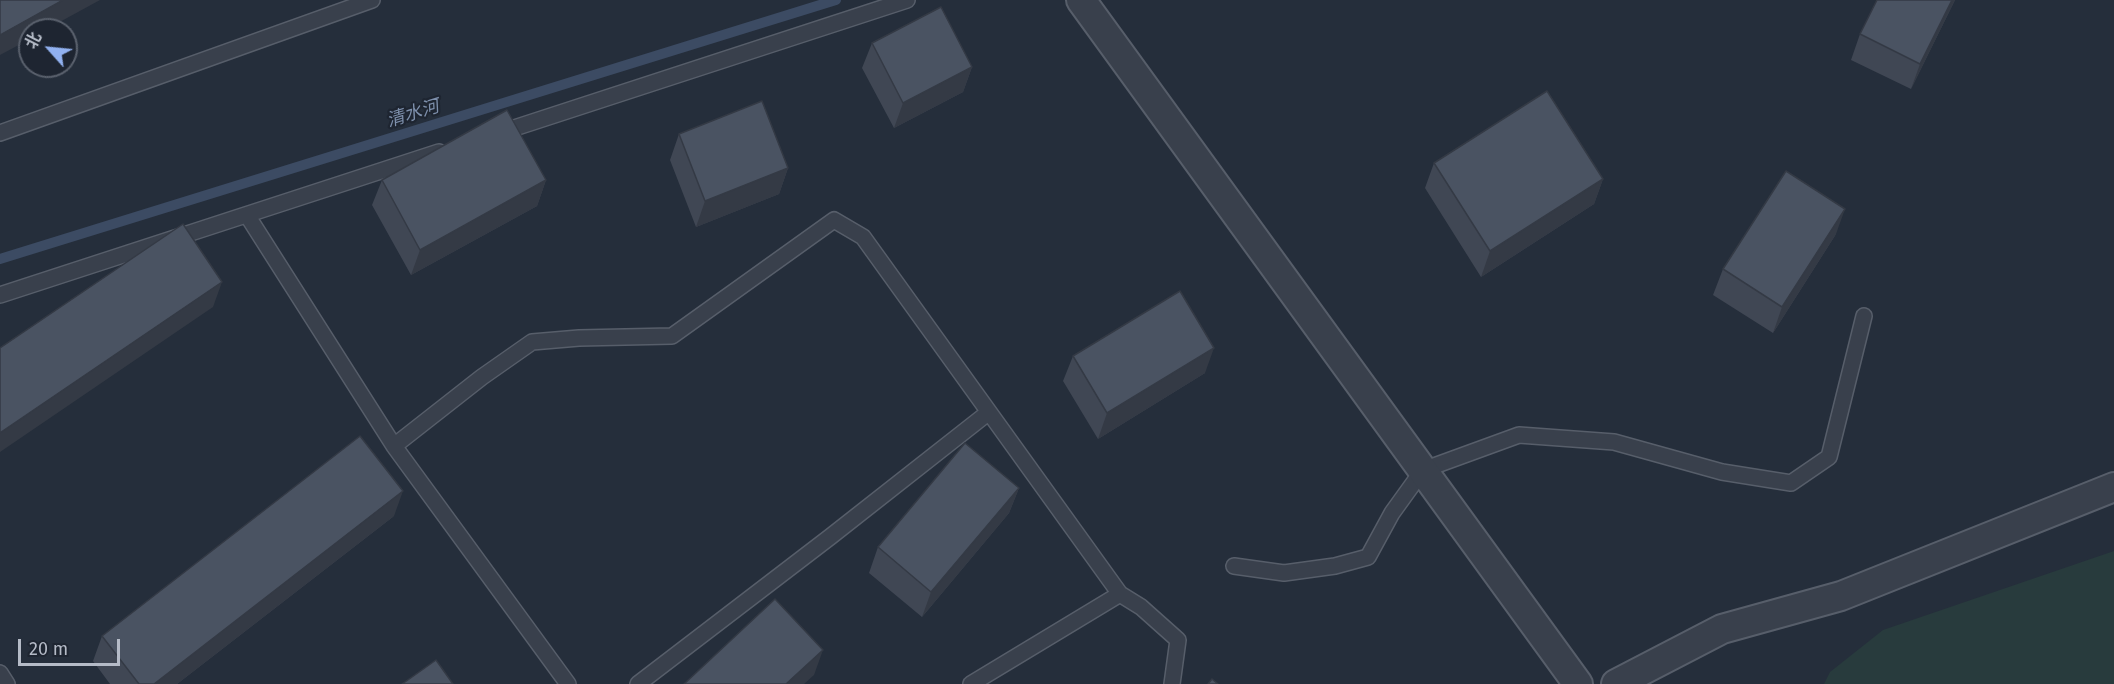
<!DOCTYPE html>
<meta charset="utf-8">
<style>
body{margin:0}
#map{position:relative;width:2114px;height:684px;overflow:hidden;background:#252e3b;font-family:"Fira Sans","Noto Sans SC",sans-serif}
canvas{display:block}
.north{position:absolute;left:18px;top:18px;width:60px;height:60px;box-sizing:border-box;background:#1e2531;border:2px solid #5a616d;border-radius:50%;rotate:297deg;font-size:16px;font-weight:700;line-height:24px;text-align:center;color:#b5bbc7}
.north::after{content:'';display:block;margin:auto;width:21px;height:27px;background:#91b1f0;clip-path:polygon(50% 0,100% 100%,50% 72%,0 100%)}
.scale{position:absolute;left:18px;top:639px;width:102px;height:27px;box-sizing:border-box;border:3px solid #b5bbc7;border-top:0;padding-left:8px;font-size:18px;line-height:21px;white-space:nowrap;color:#b5bbc7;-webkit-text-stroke:4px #1e2531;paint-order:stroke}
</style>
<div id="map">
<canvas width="2114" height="684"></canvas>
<div class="north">北</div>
<div class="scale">20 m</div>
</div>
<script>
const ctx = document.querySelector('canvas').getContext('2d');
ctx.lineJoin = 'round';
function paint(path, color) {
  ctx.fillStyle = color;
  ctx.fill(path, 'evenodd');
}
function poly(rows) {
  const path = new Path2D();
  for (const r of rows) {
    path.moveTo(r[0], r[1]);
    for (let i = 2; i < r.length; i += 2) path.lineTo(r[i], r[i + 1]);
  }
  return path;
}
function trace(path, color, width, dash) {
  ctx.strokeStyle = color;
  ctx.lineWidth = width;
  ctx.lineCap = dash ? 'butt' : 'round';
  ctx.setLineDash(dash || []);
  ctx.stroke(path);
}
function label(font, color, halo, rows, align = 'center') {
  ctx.font = font + ' "Fira Sans","Noto Sans SC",sans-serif';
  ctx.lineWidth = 4.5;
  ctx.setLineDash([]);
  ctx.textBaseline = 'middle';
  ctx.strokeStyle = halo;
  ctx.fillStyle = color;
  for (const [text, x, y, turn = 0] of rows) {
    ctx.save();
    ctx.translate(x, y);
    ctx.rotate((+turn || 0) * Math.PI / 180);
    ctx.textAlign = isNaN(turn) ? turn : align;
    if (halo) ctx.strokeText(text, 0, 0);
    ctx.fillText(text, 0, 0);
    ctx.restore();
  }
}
paint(poly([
 [2114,551,2114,684,1824,684,1830,672,1883,630]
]), '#283b3d');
trace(poly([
 [0,259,836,0]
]), '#3c4b63', 10);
const service = poly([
 [0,133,372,0],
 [499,133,907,0],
 [247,215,394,446,568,684],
 [0,295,439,152],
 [394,446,482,377,532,342,579,338,672,336,834,220,863,237,1120,594,1141,607,1178,640,1172,684],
 [1234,566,1284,573,1335,566,1368,557,1392,513,1423,470,1519,435,1614,442,1722,472,1791,483,1829,457,1864,316],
 [0,673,7,684],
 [638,684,830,537,989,412],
 [971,684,1120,594]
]);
const minor = poly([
 [1081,0,1578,684],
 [1616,684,1722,629,1841,596,2114,487]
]);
trace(service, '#575e6a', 18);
trace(minor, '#575e6a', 32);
trace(service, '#39404c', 15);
trace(minor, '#39404c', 28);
paint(poly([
 [1877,0,1955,0,1911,89,1851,60,1860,34],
 [872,43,972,67,963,92,894,128,862,68],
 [679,134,788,168,779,194,696,227,670,160],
 [1434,163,1603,179,1594,204,1481,277,1425,188],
 [382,180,546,180,537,206,411,275,372,205],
 [1836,234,1773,333,1713,295,1723,269],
 [1073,356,1205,373,1098,439,1063,381],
 [1019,488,1009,513,922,617,869,573,878,547],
 [394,516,177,684,110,684,93,661,102,636]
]), '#404754');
paint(poly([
 [63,0,100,0,45,30,30,30,30,39,0,55,0,35],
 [1952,0,1955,0,1911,89,1920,64],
 [972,67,963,92,894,128,903,103],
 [788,168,779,194,696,227,705,201],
 [1603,179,1594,204,1481,277,1490,251],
 [546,180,537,206,411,275,420,250],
 [1845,209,1836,234,1773,333,1782,307],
 [222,282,213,307,0,452,0,433],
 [1214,348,1205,373,1098,439,1107,413],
 [1019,488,1009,513,922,617,931,592],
 [403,491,394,516,177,684,154,684],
 [823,650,814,675,804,684,786,684]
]), '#343a45');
const building = poly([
 [0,0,63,0,0,35,0,0],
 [1877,0,1952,0,1920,64,1860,34,1877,0],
 [941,7,972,67,903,103,872,43,941,7],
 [1547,91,1603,179,1490,251,1434,163,1547,91],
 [762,101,788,168,705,201,679,134,762,101],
 [507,110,546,180,420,250,382,180,507,110],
 [1786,171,1845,209,1782,307,1723,269,1786,171],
 [183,224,222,282,0,433,0,348,183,224],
 [1180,291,1214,348,1107,413,1073,356,1180,291],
 [360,436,403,491,154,684,139,684,102,636,360,436],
 [965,443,1019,488,931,592,878,547,965,443],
 [775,599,823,650,786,684,684,684,775,599],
 [436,660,453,684,402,684,436,660],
 [1212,679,1218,684,1208,684,1212,679]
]);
paint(building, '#4a5362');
trace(building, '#343a45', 1.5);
label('italic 18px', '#7e90ac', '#1e2531', [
 ["清水河",413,114,-17]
]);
</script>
